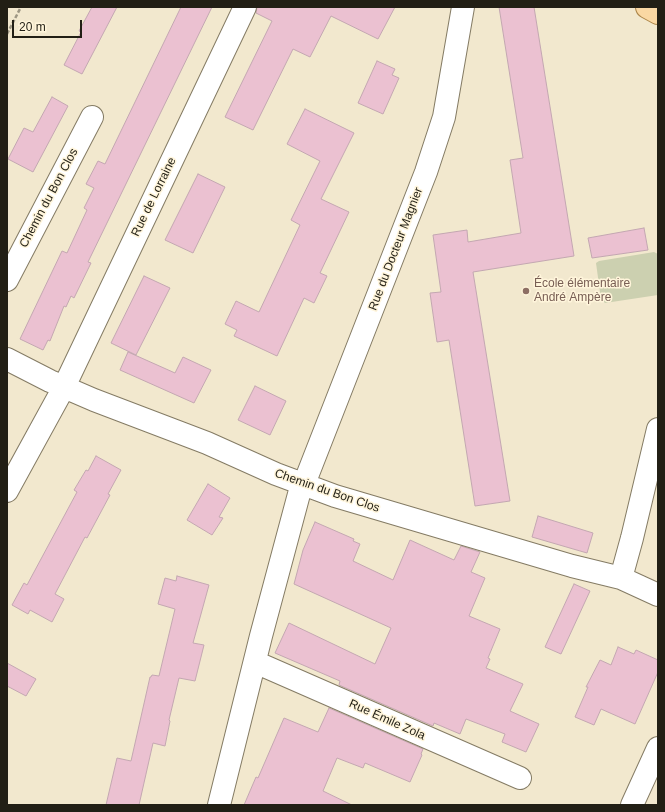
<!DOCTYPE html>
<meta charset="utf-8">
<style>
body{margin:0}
#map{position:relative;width:665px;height:812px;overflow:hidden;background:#f2e8ce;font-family:Arial,sans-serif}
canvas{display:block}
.frame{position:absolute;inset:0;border:8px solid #221f15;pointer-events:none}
.scale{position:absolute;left:12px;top:20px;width:70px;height:18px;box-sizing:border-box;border:2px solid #221f15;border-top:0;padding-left:5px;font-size:12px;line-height:14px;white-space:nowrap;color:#221f15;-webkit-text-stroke:3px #fff5db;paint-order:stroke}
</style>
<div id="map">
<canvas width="665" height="812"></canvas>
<div class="frame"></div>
<div class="scale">20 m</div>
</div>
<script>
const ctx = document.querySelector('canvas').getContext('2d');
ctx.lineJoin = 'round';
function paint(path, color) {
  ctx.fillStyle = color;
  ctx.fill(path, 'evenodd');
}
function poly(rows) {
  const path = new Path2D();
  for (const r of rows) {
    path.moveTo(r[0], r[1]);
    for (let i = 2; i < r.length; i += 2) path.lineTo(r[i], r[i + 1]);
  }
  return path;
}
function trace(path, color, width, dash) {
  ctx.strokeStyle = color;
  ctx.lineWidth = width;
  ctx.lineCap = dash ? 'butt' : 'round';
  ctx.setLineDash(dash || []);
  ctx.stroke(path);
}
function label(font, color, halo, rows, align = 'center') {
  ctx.font = font + ' Arial,sans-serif';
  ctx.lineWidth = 3;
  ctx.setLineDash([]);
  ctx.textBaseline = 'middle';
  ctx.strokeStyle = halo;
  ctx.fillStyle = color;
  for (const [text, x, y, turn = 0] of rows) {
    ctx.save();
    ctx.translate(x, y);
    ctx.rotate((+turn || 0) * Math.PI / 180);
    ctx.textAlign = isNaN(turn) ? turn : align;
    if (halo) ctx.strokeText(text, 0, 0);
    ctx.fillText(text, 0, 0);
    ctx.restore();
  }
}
paint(poly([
 [654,252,658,254,658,295,605,303,601,299,596,263,599,261]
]), '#ccd0b0');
const building = poly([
 [92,7,117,7,82,74,64,65,81,32,79,31,92,7],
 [181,7,212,7,88,262,91,263,74,298,71,296,66,307,64,306,50,341,48,340,43,350,20,339,62,251,67,253,87,210,84,208,94,188,86,184,98,161,105,164,181,7],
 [257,7,395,7,378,39,331,16,310,57,293,49,253,130,225,117,272,21,256,13,257,7],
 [499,7,534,7,574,256,473,272,510,501,475,506,449,340,437,342,430,293,441,292,433,235,467,230,468,242,521,233,510,160,523,158,499,7],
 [377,61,395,69,392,75,399,78,383,114,358,103,377,61],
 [52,97,68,106,33,172,8,159,24,128,33,132,52,97],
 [305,109,354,133,321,199,349,212,320,273,327,276,314,303,304,298,277,356,234,336,237,330,225,324,236,301,259,312,300,225,291,220,320,161,287,144,305,109],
 [198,174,225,187,193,253,165,240,198,174],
 [644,228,648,250,592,258,588,238,644,228],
 [144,276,170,288,136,355,111,343,144,276],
 [128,352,175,373,183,357,211,370,194,403,120,370,128,352],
 [255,386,286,401,270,435,238,420,255,386],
 [96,456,121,470,108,494,110,495,87,538,85,537,55,594,64,599,52,622,30,610,28,614,12,605,24,583,27,585,77,492,74,490,86,470,88,471,96,456],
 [208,484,230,498,219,517,223,518,212,535,187,520,208,484],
 [538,516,593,533,587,553,532,537,538,516],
 [315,522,354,539,353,541,360,544,353,561,393,580,410,540,454,560,461,546,480,552,471,572,485,578,469,616,500,629,488,658,490,659,486,668,523,684,510,711,539,724,526,752,502,742,505,734,466,719,460,734,434,723,433,726,339,685,340,681,275,653,289,623,375,664,391,628,294,584,303,550,315,522],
 [177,576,209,585,193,643,204,645,195,681,179,678,169,720,170,721,165,746,153,743,139,805,106,805,117,758,131,761,150,677,151,677,152,675,159,676,175,609,158,604,165,578,176,581,177,576],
 [574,584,590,591,561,654,545,647,574,584],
 [618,647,634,654,636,650,658,660,658,672,635,724,601,709,594,725,575,717,588,687,586,687,600,660,611,665,618,647],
 [7,663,36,679,26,696,7,686,7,663],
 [329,708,423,749,421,754,422,755,410,782,365,763,363,768,337,758,323,791,352,805,244,805,256,777,258,778,284,718,318,732,329,708]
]);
paint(building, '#ebc1d1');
trace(building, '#c3a7b1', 1);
const minor = poly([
 [7,280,92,117],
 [7,359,50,381,94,400,207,443,276,474,335,496,572,566,621,578,658,595],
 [7,491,64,387,245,7],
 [621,578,632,538,658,429],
 [255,662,520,778],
 [219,805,261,636,299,494,304,484,426,172,444,117,463,7],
 [632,805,658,748]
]);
const major = poly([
 [647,7,658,13]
]);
trace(minor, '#847b64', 24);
trace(major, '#ac864a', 24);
trace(poly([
 [7,34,21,7]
]), '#9e9784', 2.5, [4, 2]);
trace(minor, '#fff', 22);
trace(major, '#fad8a3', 22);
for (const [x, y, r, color] of [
 [526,291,4,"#8d6e63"]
]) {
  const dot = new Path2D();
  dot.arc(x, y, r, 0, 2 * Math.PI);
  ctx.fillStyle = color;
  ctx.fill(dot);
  trace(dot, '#fff5db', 1.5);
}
label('12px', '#221f15', '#fff5db', [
 ["Rue de Lorraine",154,197,-64],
 ["Chemin du Bon Clos",49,198,-62],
 ["Rue du Docteur Magnier",396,249,-69],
 ["Chemin du Bon Clos",327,491,19],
 ["Rue Émile Zola",387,720,24]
]);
label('12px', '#785e54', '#fff5db', [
 ["École élémentaire",534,284],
 ["André Ampère",534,298]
], 'left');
</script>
